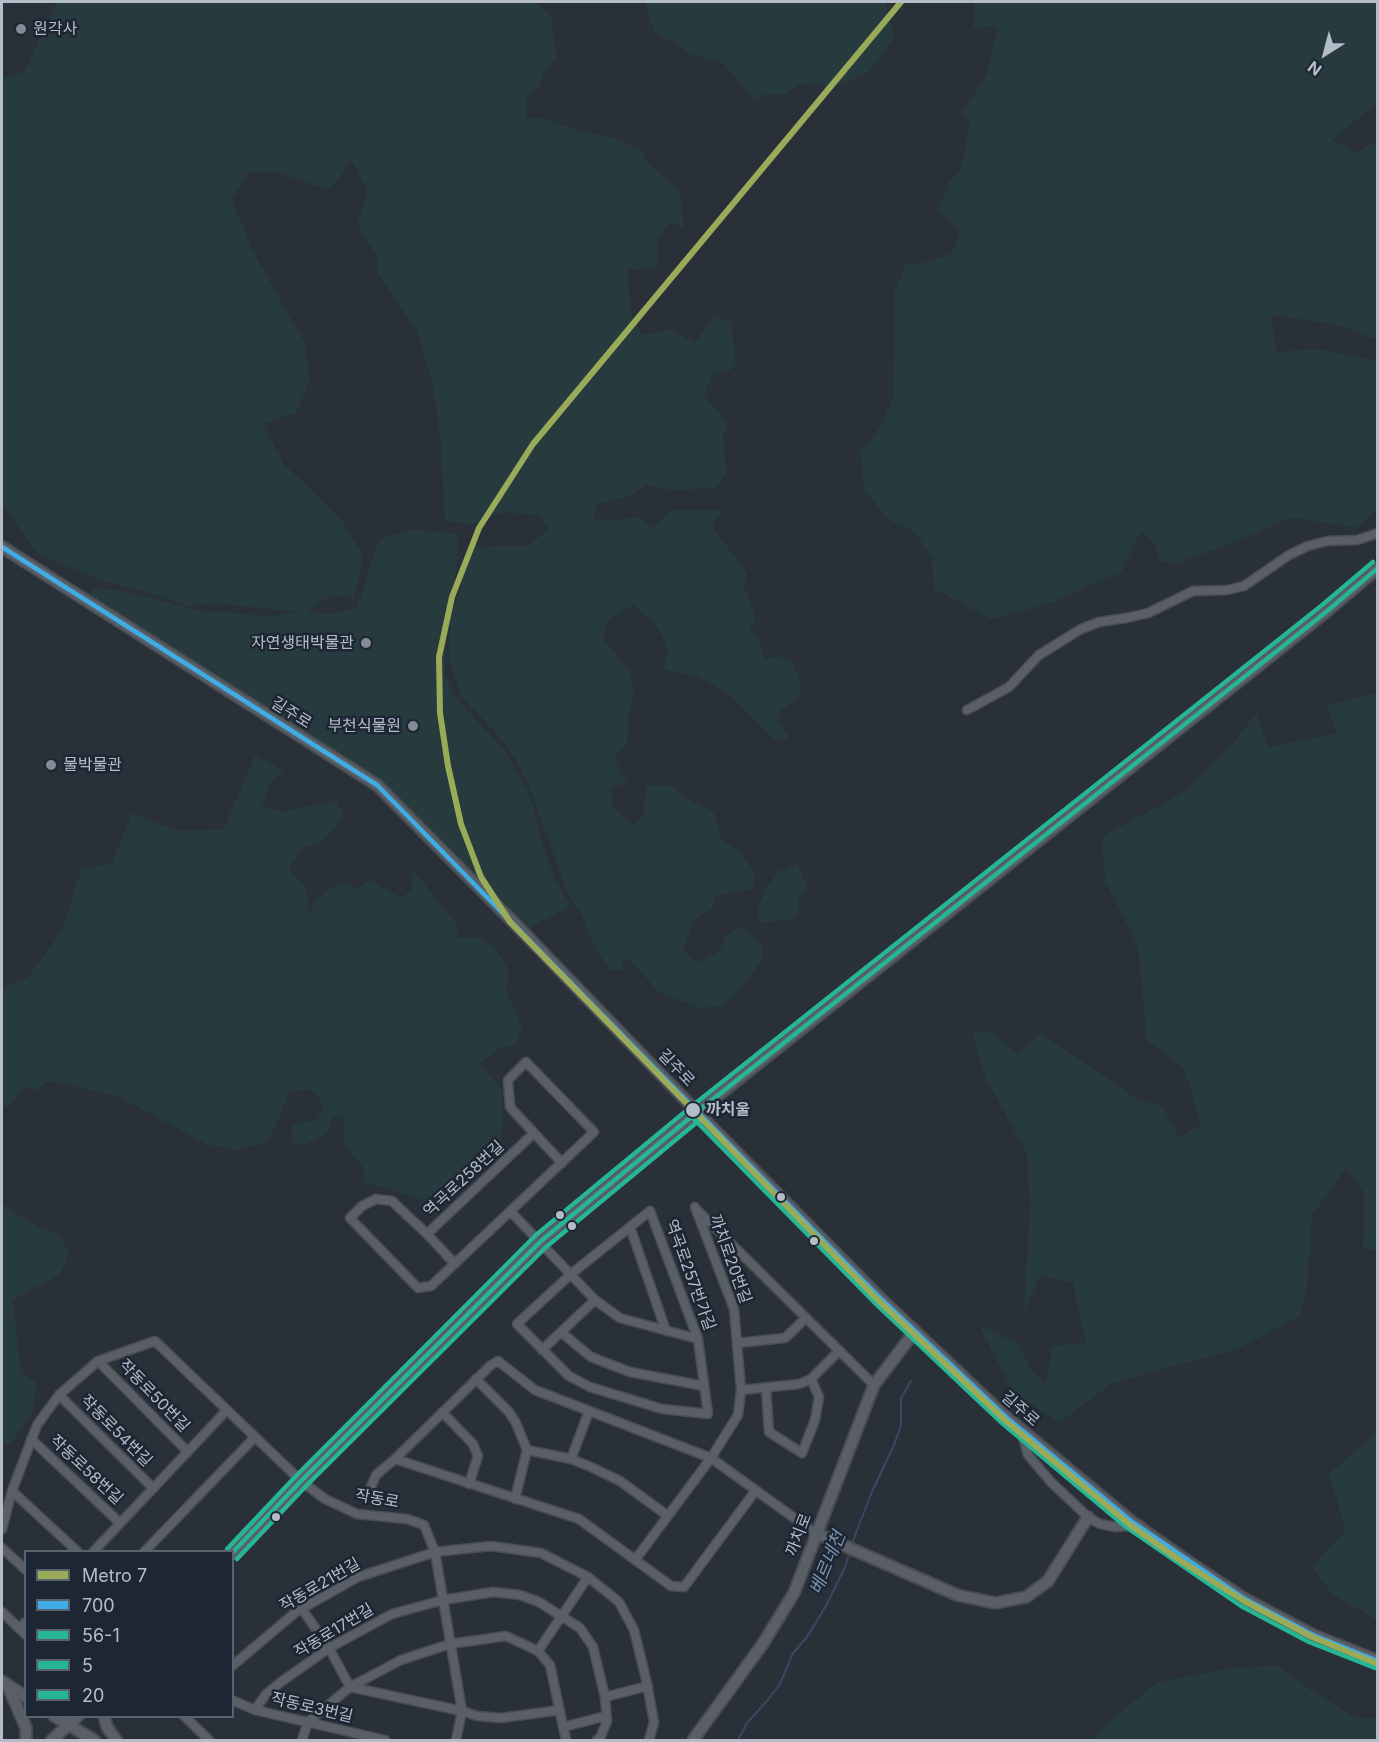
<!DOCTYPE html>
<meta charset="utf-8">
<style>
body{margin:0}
#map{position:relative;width:1379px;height:1742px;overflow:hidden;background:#2a3038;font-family:Inter,sans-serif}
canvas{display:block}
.frame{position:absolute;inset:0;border:3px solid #b4bcc9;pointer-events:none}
.legend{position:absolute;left:24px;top:1550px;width:210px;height:168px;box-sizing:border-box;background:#1d2633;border:2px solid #59626f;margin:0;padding:8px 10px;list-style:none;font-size:18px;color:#b4bcc9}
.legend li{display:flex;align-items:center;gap:12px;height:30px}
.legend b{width:30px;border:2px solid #59626f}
.north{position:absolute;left:1295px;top:24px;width:60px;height:60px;-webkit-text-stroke:4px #1d2633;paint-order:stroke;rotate:216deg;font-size:16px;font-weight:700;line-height:24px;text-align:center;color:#b4bcc9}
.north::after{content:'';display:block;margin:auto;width:21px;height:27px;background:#b4bcc9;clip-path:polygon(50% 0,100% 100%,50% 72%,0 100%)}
</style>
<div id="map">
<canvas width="1379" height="1742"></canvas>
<div class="frame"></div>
<ul class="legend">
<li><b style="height:8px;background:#99aa58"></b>Metro 7</li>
<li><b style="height:8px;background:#40ace4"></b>700</li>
<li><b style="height:8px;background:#26b696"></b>56-1</li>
<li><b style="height:8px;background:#26b696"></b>5</li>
<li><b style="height:8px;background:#26b696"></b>20</li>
</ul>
<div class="north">N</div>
</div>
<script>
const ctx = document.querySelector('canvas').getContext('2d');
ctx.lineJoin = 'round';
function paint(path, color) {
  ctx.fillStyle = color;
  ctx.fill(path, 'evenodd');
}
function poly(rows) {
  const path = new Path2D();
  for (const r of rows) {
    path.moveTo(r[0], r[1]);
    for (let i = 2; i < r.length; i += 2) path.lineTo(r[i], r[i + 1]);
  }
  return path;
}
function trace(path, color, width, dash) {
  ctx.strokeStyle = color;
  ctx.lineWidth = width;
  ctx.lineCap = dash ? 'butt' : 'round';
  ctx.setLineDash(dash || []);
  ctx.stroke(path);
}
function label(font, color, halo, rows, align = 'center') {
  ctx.font = font + ' Inter,"Noto Sans KR",sans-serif';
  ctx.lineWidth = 5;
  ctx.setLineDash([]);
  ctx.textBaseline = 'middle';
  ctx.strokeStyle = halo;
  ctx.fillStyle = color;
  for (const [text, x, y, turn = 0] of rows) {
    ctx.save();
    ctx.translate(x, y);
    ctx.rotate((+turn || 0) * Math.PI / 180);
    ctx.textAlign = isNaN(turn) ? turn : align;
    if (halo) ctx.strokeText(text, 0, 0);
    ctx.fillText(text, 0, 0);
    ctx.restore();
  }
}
paint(poly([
 [57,2,540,2,537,4,551,16,557,58,544,72,539,87,527,97,526,119,543,118,576,130,610,137,642,150,647,162,680,191,684,228,671,222,657,239,659,260,654,268,628,270,630,312,642,335,671,330,695,343,714,316,731,322,736,364,729,371,713,373,704,395,728,423,723,434,726,474,716,488,673,490,646,485,628,497,598,504,593,519,610,521,641,517,652,529,672,510,723,510,712,526,747,574,744,586,756,620,749,629,760,640,764,659,777,656,792,660,801,685,799,699,782,709,778,719,790,739,774,740,730,695,697,676,664,670,668,648,655,623,633,605,606,622,604,640,630,672,634,696,628,716,627,744,614,758,627,784,611,787,613,807,634,826,643,815,646,786,671,785,685,798,714,812,720,838,737,849,755,872,753,889,716,896,712,909,695,919,683,950,697,963,719,952,726,935,743,926,763,946,762,961,739,990,724,1006,699,1008,660,993,630,961,623,958,622,970,611,970,596,950,582,916,567,892,529,786,517,762,506,744,461,696,450,660,450,619,462,583,467,548,472,543,481,547,526,546,549,530,541,516,506,512,471,525,445,520,441,444,433,385,417,331,377,272,377,256,357,224,368,192,351,159,341,176,328,190,276,172,248,172,232,200,253,251,304,342,310,379,297,412,263,424,284,464,341,519,363,556,353,602,350,596,329,597,306,612,328,614,355,609,361,596,376,547,383,538,411,529,458,534,456,573,447,618,445,675,455,697,506,752,531,798,541,839,556,881,571,906,522,931,377,785,86,601,92,589,108,589,133,593,199,611,228,612,270,617,297,612,215,603,186,606,164,597,101,580,38,554,2,504,2,77,5,78,25,71],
 [645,2,885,2,894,38,868,73,837,86,800,84,783,95,766,94,754,100,724,64,690,53,654,32],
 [974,2,1377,2,1377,103,1332,140,1357,152,1377,141,1377,340,1335,324,1271,315,1276,352,1316,349,1377,361,1377,509,1356,528,1292,517,1257,533,1176,564,1161,562,1155,545,1141,531,1122,571,1051,603,991,619,934,589,932,558,915,532,889,520,865,491,860,451,875,436,893,399,895,290,906,264,925,263,952,253,960,230,938,211,950,180,961,171,970,120,960,115,987,75,995,40,996,26,973,28,975,15],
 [1374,693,1378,701,1377,1251,1363,1248,1364,1193,1346,1168,1312,1215,1307,1287,1299,1317,1237,1349,1112,1383,1059,1423,1014,1393,979,1326,1019,1343,1030,1369,1045,1384,1053,1346,1086,1343,1073,1283,1040,1275,1024,1314,1030,1206,1027,1154,986,1078,972,1033,990,1032,1018,1053,1041,1033,1140,1101,1162,1106,1179,1137,1201,1125,1184,1068,1147,1041,1138,946,1105,881,1102,837,1182,793,1233,744,1257,712,1268,747,1337,733,1327,706],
 [255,755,285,771,271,782,262,807,284,812,336,800,344,817,323,841,303,848,289,869,306,888,309,913,319,897,340,882,357,888,370,880,401,898,411,890,413,870,456,923,458,938,476,937,495,948,509,971,506,989,522,1029,516,1044,499,1049,479,1064,502,1088,503,1123,497,1154,459,1193,423,1200,365,1182,362,1166,344,1144,344,1119,335,1115,326,1134,304,1145,292,1142,293,1124,317,1120,324,1107,313,1090,290,1091,269,1141,235,1150,206,1144,120,1097,50,1081,36,1090,24,1086,10,1106,2,1107,2,988,28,977,62,931,81,870,112,862,132,813,177,831,224,829],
 [797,863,808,889,797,899,800,910,795,919,760,923,758,907,768,885,780,871],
 [2,1204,40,1228,58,1234,70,1253,59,1275,13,1300,21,1373,37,1383,32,1413,11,1444,2,1444],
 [1377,1432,1377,1620,1332,1594,1312,1567,1345,1531,1336,1497,1328,1475],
 [1278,1666,1309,1689,1355,1717,1377,1719,1377,1740,1096,1740,1100,1730,1157,1682,1233,1668]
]), '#273a3e');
trace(poly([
 [851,1546,871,1494,894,1445,901,1426,901,1398,911,1381],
 [738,1740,747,1723,767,1701,780,1684,793,1653,807,1637,827,1604,845,1567,850,1551]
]), '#384963', 2);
const minor = poly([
 [967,710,1009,687,1039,655,1081,629,1099,622,1126,618,1148,613,1193,591,1227,590,1244,586,1289,555,1308,546,1327,541,1357,540,1378,533],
 [526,1062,594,1132,431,1286,418,1288,350,1218,362,1206,376,1199,392,1201,427,1234,534,1133,510,1107,508,1080,526,1062],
 [534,1133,562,1163],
 [697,1210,874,1385],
 [650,1211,698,1339,708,1414,662,1409,590,1387,569,1376,517,1324,571,1274,650,1211],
 [511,1212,595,1300,620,1318,698,1339],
 [630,1227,666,1331],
 [427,1234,455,1264],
 [595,1300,561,1332,591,1357,630,1372,704,1386],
 [737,1343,785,1338,806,1318],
 [542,1350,561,1332],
 [98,1361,188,1452],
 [476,1379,509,1412,516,1423,527,1450,515,1499],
 [766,1389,769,1432,802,1453,815,1420,819,1397,811,1379],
 [741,1390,799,1384,811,1379,839,1351],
 [59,1395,153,1488],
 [442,1412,473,1444,478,1456,469,1484],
 [1021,1430,1028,1455,1051,1482,1088,1517,1100,1524,1116,1527,1137,1525],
 [31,1439,120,1523],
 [527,1450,571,1459,591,1467,620,1481,668,1516],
 [395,1459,579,1519,671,1586,684,1587,756,1490],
 [571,1459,589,1411],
 [370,1489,376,1475,395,1459,491,1365,498,1361,535,1390,711,1458,815,1533],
 [12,1491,78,1552],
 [2,1529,12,1491,37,1425,59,1395,98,1361,155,1341,301,1481,325,1499,357,1514,407,1519,424,1525,435,1552,462,1711,456,1740],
 [2,1548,26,1570],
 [93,1552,227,1410],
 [144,1552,255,1437],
 [635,1560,711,1458,738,1415,741,1390,734,1309,695,1207],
 [302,1609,329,1648,350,1687,462,1711,477,1716,501,1718,560,1710],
 [2,1612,26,1635],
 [19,1628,26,1622],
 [538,1651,588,1577],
 [232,1666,296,1612,358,1577,435,1552,491,1546,541,1553,588,1577,619,1602,634,1630,646,1679,654,1722,649,1740],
 [605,1697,648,1686],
 [232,1700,255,1710,385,1740],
 [255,1710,266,1694,281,1682,329,1648,392,1614,443,1600,493,1592,520,1595,539,1602,580,1628,593,1647,605,1697,607,1721,601,1736,597,1740],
 [184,1716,209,1740],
 [563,1727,606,1716],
 [302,1740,308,1722,350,1687,401,1660,450,1644,506,1636,538,1651,550,1665,566,1740]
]);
const tertiary = poly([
 [2,547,377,785,522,931,697,1112,879,1297,1007,1418,1131,1521,1183,1558,1245,1599,1313,1635,1378,1661],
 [815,1533,957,1595,995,1603,1026,1597,1048,1581,1088,1517],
 [232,1554,301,1481,541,1241,697,1112,1326,612,1378,568],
 [2,1681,26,1697],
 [8,1686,26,1728,26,1740],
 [54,1716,94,1740],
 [104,1716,107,1727,116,1740],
 [52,1740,78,1716],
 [693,1740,762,1645,794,1593,874,1385,915,1331]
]);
trace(minor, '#484c53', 11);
trace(tertiary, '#484c53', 14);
trace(minor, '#5a5e66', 8);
trace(tertiary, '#5a5e66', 10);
trace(poly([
 [2,547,377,785,879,1297,1007,1418,1131,1521,1245,1599,1313,1635,1378,1661]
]), '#40ace4', 4.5);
trace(poly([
 [692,1117,874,1302,1002,1423,1126,1527,1241,1606,1309,1642,1375,1668],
 [237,1559,306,1486,546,1247,702,1118]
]), '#26b696', 4.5);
trace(poly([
 [232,1553,301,1481,541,1241,697,1112,1326,612,1378,568]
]), '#26b696', 4.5);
trace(poly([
 [227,1549,296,1476,536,1235,692,1106,1321,606,1373,562]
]), '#26b696', 4.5);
trace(poly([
 [901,2,533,444,479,528,452,597,439,657,440,713,448,766,461,824,481,877,510,922,877,1299,1006,1421,1129,1524,1181,1561,1244,1601,1312,1637,1378,1664]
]), '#99aa58', 6);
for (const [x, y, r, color] of [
 [21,29,6,"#848b96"],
 [366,643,6,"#848b96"],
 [413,726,6,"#848b96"],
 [51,765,6,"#848b96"],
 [693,1110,8,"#b4bcc9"],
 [781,1197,5,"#b4bcc9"],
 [560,1215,5,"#b4bcc9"],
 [572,1226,5,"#b4bcc9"],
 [814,1241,5,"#b4bcc9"],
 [276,1517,5,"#b4bcc9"]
]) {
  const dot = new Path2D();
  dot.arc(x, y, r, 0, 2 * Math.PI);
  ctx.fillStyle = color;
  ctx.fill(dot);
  trace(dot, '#1d2633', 2);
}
label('16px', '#b4bcc9', '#1d2633', [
 ["원각사",33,29],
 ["자연생태박물관",354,643,"right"],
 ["부천식물원",401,726,"right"],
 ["물박물관",63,765]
], 'left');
label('16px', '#b4bcc9', '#1d2633', [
 ["길주로",291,713,32],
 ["길주로",676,1068,46],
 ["역곡로258번길",464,1179,-43],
 ["까치로20번길",730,1259,70],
 ["역곡로257번가길",690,1275,70],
 ["작동로50번길",154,1396,46],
 ["길주로",1020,1409,41],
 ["작동로54번길",116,1431,45],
 ["작동로58번길",86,1470,43],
 ["작동로",377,1499,10],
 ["까치로",799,1535,-69],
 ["작동로21번길",320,1585,-30],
 ["작동로17번길",334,1631,-31],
 ["작동로3번길",312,1708,13]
]);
label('bold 16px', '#b4bcc9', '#1d2633', [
 ["까치울",706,1110]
], 'left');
label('italic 18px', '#7c92b1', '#1d2633', [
 ["베르네천",828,1563,-68]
]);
</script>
